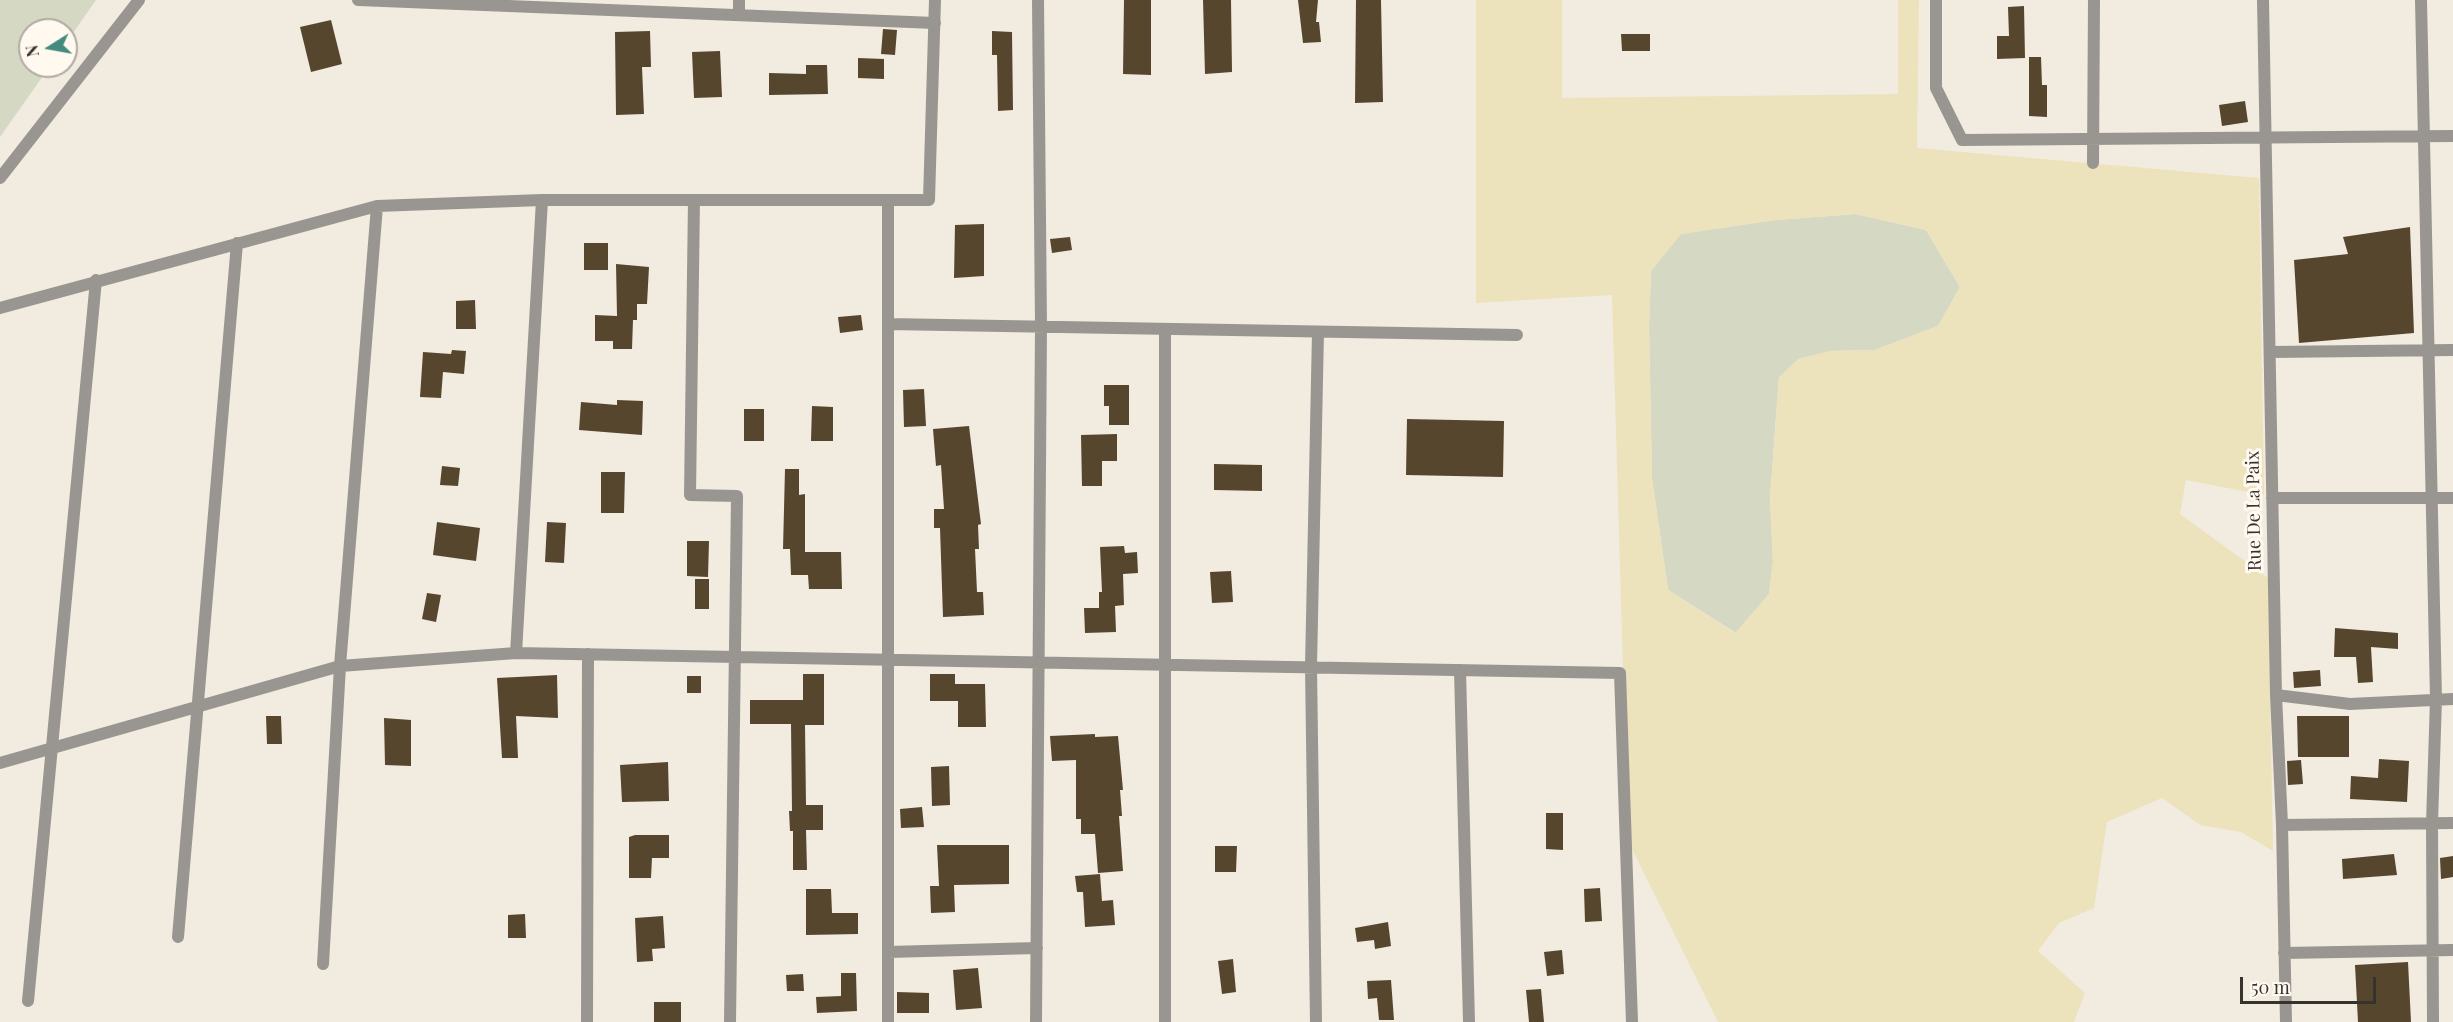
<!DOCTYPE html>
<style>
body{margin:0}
#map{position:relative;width:2453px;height:1022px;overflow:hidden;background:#f2ebe0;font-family:"Playfair Display",serif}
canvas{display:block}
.north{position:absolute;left:18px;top:18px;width:60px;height:60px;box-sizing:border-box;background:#fff9f0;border:2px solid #afaaa3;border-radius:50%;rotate:259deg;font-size:16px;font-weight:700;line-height:24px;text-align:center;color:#36332f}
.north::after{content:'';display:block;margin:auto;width:21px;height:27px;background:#458a7e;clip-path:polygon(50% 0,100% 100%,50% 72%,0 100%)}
.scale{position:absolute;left:2240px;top:977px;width:136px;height:27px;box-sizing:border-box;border:3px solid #36332f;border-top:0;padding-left:8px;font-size:18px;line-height:21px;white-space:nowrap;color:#36332f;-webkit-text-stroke:4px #fff9f0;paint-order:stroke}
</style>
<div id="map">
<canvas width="2453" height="1022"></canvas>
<div class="north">N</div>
<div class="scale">50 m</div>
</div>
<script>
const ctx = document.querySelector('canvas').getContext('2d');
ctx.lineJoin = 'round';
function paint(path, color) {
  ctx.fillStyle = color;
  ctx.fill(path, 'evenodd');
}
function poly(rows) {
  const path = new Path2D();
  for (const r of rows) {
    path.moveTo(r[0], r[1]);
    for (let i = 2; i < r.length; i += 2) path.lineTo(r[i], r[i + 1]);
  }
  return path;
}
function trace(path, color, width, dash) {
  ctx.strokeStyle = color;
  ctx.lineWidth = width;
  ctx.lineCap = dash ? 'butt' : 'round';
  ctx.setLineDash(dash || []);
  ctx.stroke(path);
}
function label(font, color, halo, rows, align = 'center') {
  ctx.font = font + ' "Playfair Display",serif';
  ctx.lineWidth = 6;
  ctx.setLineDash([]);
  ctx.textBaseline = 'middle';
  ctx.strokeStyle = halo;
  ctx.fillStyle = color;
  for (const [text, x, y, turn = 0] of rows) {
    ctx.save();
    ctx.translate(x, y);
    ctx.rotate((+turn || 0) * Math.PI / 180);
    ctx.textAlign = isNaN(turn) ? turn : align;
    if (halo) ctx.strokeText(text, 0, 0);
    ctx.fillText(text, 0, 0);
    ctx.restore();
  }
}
paint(poly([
 [0,0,96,0,66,43,66,30,30,30,30,66,50,66,0,137],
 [1856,214,1926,230,1960,287,1938,326,1875,350,1830,351,1779,377,1770,498,1773,562,1769,594,1736,633,1668,590,1652,479,1649,326,1651,271,1680,234,1775,220]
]), '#d5d9c3');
paint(poly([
 [1476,0,1562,0,1562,98,1898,94,1898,0,1919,0,1917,148,2259,178,2264,495,2186,480,2180,514,2268,578,2273,851,2241,832,2200,825,2162,798,2107,822,2094,908,2059,923,2038,951,2085,993,2074,1022,1718,1022,1628,841,1612,295,1476,303],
 [1856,214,1926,230,1960,287,1938,326,1875,350,1830,351,1798,359,1779,377,1770,498,1773,562,1769,594,1735,633,1668,590,1652,479,1649,326,1651,271,1681,234,1775,220]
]), '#ece3bd');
paint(poly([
 [1124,0,1151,0,1151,75,1123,74],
 [1203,0,1231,0,1232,72,1205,74],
 [1298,0,1318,0,1316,22,1319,22,1321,42,1303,43],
 [1356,0,1381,0,1383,102,1355,103],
 [2024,6,2025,58,1997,59,1997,36,2009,36,2008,7],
 [331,20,342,64,311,72,300,27],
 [883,29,897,30,895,55,881,54],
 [650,31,651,67,642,67,644,114,616,115,615,32],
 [992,31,1012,32,1013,110,998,111,997,55,992,55],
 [1621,34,1650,34,1650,51,1622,51],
 [720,51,722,97,694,98,692,52],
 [2029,57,2041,57,2042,85,2047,85,2047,117,2029,116],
 [858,58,884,59,884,79,858,78],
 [806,65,827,65,828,94,769,95,769,73,806,74],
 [2245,101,2248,122,2222,126,2219,105],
 [984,224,984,276,954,278,955,225],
 [2410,227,2414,333,2299,343,2294,260,2348,254,2343,237],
 [1070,237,1072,250,1052,253,1050,239],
 [584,243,608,243,608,270,584,270],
 [616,264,649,267,647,304,637,304,637,320,633,320,632,349,613,349,613,341,595,341,595,315,617,316],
 [475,300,476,329,456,329,456,301],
 [861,315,863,330,840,333,838,317],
 [452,350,466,351,464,374,443,372,441,398,420,397,423,352,451,354],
 [1104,385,1129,385,1129,425,1109,425,1109,406,1104,406],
 [924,389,926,426,904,427,903,390],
 [617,400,643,401,642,435,579,430,581,402,617,405],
 [812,406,833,407,833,441,811,441],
 [744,409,764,409,764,441,744,441],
 [1407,419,1504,421,1503,477,1406,475],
 [969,426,981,524,978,525,979,549,975,549,977,592,983,592,984,615,943,617,940,528,934,528,934,509,944,509,941,465,936,466,933,429],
 [1117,434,1117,461,1102,461,1102,486,1082,486,1081,435],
 [1214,464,1262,465,1262,491,1214,490],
 [442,466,460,468,458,486,440,485],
 [785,469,799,469,799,495,805,494,805,552,841,552,842,589,809,589,808,575,791,575,790,549,783,549],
 [601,472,625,472,624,513,601,513],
 [437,522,480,528,476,561,433,555],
 [547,522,566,523,564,563,545,562],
 [687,541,709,541,708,577,687,576],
 [1124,546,1125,553,1137,552,1138,573,1123,574,1124,605,1115,606,1116,632,1085,633,1084,608,1099,608,1099,592,1102,592,1100,547],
 [1231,571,1233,602,1212,603,1210,572],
 [695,579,709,579,709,609,695,609],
 [427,593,441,595,436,622,422,619],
 [2335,628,2398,633,2398,649,2371,647,2373,682,2358,683,2356,657,2334,657],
 [2320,670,2321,686,2294,688,2293,672],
 [803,674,824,674,824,725,805,725,806,805,823,805,823,830,806,830,807,870,793,870,793,831,790,831,789,811,792,811,791,724,750,724,750,700,803,700],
 [930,674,955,674,955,684,985,684,986,727,958,727,958,701,930,701],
 [557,675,558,718,516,716,518,758,502,758,497,678],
 [687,676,701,676,701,693,687,693],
 [266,716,281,716,282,744,267,744],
 [2297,716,2349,716,2349,757,2298,757],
 [384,718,411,720,411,766,385,765],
 [1095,734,1095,737,1118,736,1123,790,1120,790,1122,816,1119,816,1123,871,1098,873,1095,834,1081,834,1081,819,1076,819,1076,760,1052,761,1050,736],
 [2379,759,2409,761,2407,802,2350,799,2351,776,2378,778],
 [2301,760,2303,784,2288,785,2287,761],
 [668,762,669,801,622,802,620,765],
 [949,766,950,805,932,806,931,767],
 [922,807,924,827,901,828,900,809],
 [1546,813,1563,813,1563,850,1546,849],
 [635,835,669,835,669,858,652,858,651,878,629,878,629,837],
 [937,845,1009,845,1009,884,954,885,955,912,931,913,930,886,939,886],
 [1215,846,1237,846,1236,872,1215,872],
 [2394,854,2397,875,2343,879,2342,859],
 [2453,856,2453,877,2441,879,2440,858],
 [1100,874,1102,901,1113,900,1115,925,1085,927,1083,892,1077,892,1075,876],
 [1600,888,1602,921,1585,922,1584,889],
 [806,889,831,889,832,913,858,913,858,934,806,935],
 [525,914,526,938,508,938,508,915],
 [663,916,665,948,652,949,653,961,637,962,635,918],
 [1388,922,1391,946,1375,949,1374,940,1357,942,1355,928],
 [1562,950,1564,974,1547,976,1544,952],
 [1233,959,1236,992,1222,994,1218,961],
 [2408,962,2411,1022,2358,1022,2355,965],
 [978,968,982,1008,956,1010,953,970],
 [841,973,856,973,857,1011,817,1013,816,997,841,996],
 [803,974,804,991,787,991,786,975],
 [1391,980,1394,1020,1379,1020,1377,998,1368,999,1367,981],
 [1541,989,1544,1022,1529,1022,1526,990],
 [897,992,929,993,929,1013,897,1013],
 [654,1002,681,1002,681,1022,654,1022]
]), '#56462d');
trace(poly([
 [358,0,935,23],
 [739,0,739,15],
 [1936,0,1936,88,1962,140,2453,136],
 [2263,0,2276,695,2282,825,2286,1022],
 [2421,0,2436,699,2432,823,2433,1022],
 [2093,163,2094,0],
 [0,178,139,0],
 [694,200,690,495,737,496,730,1022],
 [0,308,377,206,542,200,929,200,935,0],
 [888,324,1517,335],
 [1165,329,1165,1022],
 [2270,352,2453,350],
 [2272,498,2453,498],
 [516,653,542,200],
 [1460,670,1469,1022],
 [2276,695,2350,704,2453,699],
 [0,763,340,666,516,653,1620,673,1632,1022],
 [2282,825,2453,823],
 [178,937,237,243],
 [888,952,1037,948],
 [2284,953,2453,950],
 [323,964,340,666,377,206],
 [28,1001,96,280],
 [587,1022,588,654],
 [888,1022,888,200],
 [1036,1022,1041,326,1038,0],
 [1316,1022,1311,667,1318,332]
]), '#999692', 12);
label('18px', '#36332f', '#fff9f0', [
 ["Rue De La Paix",2254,511,-91]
]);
</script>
